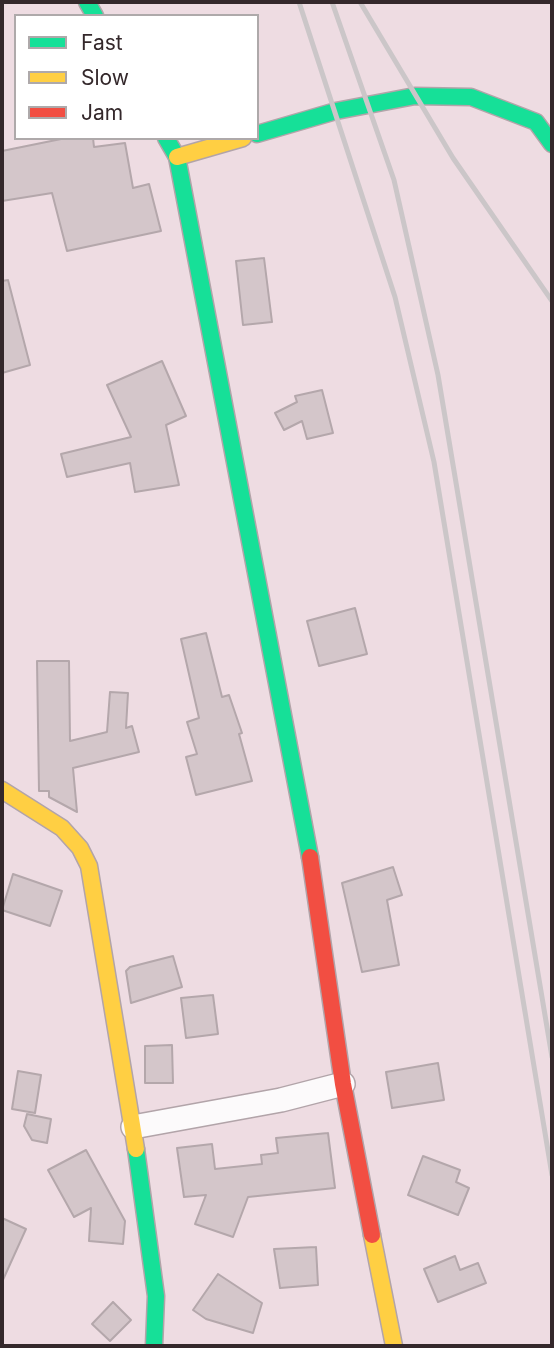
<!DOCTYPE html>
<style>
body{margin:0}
#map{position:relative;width:554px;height:1348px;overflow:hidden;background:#eedce2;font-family:Inter,sans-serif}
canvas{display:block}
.frame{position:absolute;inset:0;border:4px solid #34282b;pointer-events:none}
.legend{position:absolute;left:14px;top:14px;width:245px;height:126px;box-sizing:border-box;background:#fff;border:2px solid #aea9aa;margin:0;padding:9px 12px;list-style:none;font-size:21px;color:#34282b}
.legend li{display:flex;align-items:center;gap:14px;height:35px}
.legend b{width:35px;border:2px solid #aea9aa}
</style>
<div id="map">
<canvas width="554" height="1348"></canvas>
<div class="frame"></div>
<ul class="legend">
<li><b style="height:9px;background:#16e098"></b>Fast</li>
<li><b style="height:9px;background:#ffcf43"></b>Slow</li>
<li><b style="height:9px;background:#f24e42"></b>Jam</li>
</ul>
</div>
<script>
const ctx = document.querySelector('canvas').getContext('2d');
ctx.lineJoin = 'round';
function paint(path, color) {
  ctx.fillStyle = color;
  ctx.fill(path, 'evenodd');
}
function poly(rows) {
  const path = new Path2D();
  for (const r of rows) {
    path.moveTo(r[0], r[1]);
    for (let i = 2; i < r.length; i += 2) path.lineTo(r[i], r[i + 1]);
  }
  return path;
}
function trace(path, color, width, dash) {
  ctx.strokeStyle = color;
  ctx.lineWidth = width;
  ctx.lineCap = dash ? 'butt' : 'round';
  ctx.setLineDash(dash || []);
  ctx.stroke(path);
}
const building = poly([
 [66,138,93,138,94,147,125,143,133,188,149,184,161,231,67,251,52,193,2,201,2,151,66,138],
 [264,258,272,322,243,325,236,261,264,258],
 [8,280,30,365,2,373,2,281,8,280],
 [162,361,186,416,166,425,179,485,135,492,130,463,67,477,61,454,131,437,107,385,162,361],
 [322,390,333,433,307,439,302,421,284,430,275,413,297,402,295,396,322,390],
 [355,608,367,654,319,666,307,621,355,608],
 [206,633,222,697,229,695,242,733,239,734,252,781,196,795,186,757,197,754,187,722,199,718,181,639,206,633],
 [37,661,69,661,70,741,107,732,110,692,128,693,126,728,132,726,139,752,73,768,77,812,49,797,49,791,39,791,37,661],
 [393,867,402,895,387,900,399,965,362,972,342,883,393,867],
 [13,874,62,891,50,926,2,910,13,874],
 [173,956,182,987,131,1003,126,971,130,967,173,956],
 [213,995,218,1034,186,1038,181,998,213,995],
 [172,1045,173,1083,145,1083,145,1046,172,1045],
 [438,1063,444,1100,392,1108,386,1072,438,1063],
 [18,1071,41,1075,35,1113,12,1109,18,1071],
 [27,1114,51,1119,47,1143,32,1140,24,1126,27,1114],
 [328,1133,335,1188,248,1197,233,1237,195,1224,206,1195,184,1197,177,1148,212,1144,215,1169,262,1164,261,1155,278,1153,276,1138,328,1133],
 [86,1150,125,1221,123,1244,89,1241,91,1208,74,1217,48,1170,86,1150],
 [423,1156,460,1170,456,1182,469,1188,458,1215,408,1195,423,1156],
 [2,1218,26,1229,2,1282,2,1218],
 [316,1247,318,1285,280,1288,274,1249,316,1247],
 [455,1256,460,1270,478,1263,486,1283,438,1302,424,1269,455,1256],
 [218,1274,262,1303,253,1333,206,1319,193,1310,218,1274],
 [113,1302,131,1320,110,1341,92,1324,113,1302]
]);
paint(building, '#d4c6ca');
trace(building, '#b4a7ab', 2);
const street = poly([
 [133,1127,281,1100,343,1084]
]);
const fast = poly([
 [87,2,95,16],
 [257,134,336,111,415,96,471,97,536,122,552,144],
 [166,138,177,157,310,857],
 [136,1149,156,1296,154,1346]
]);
const slow = poly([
 [177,157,243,138],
 [2,790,62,828,80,848,89,866,136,1149],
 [372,1235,394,1346]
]);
const jam = poly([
 [310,857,343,1084,372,1235]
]);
trace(street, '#b2a4a9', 26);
trace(fast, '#b2a4a9', 19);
trace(slow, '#b2a4a9', 19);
trace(jam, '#b2a4a9', 19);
trace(street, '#fcfafb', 23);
trace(fast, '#16e098', 16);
trace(slow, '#ffcf43', 16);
trace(jam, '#f24e42', 16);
trace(poly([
 [299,2,395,297,434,462,552,1175],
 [332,2,394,180,438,375,552,1057],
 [360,2,453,158,552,301]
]), '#cbc6c8', 5);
</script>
